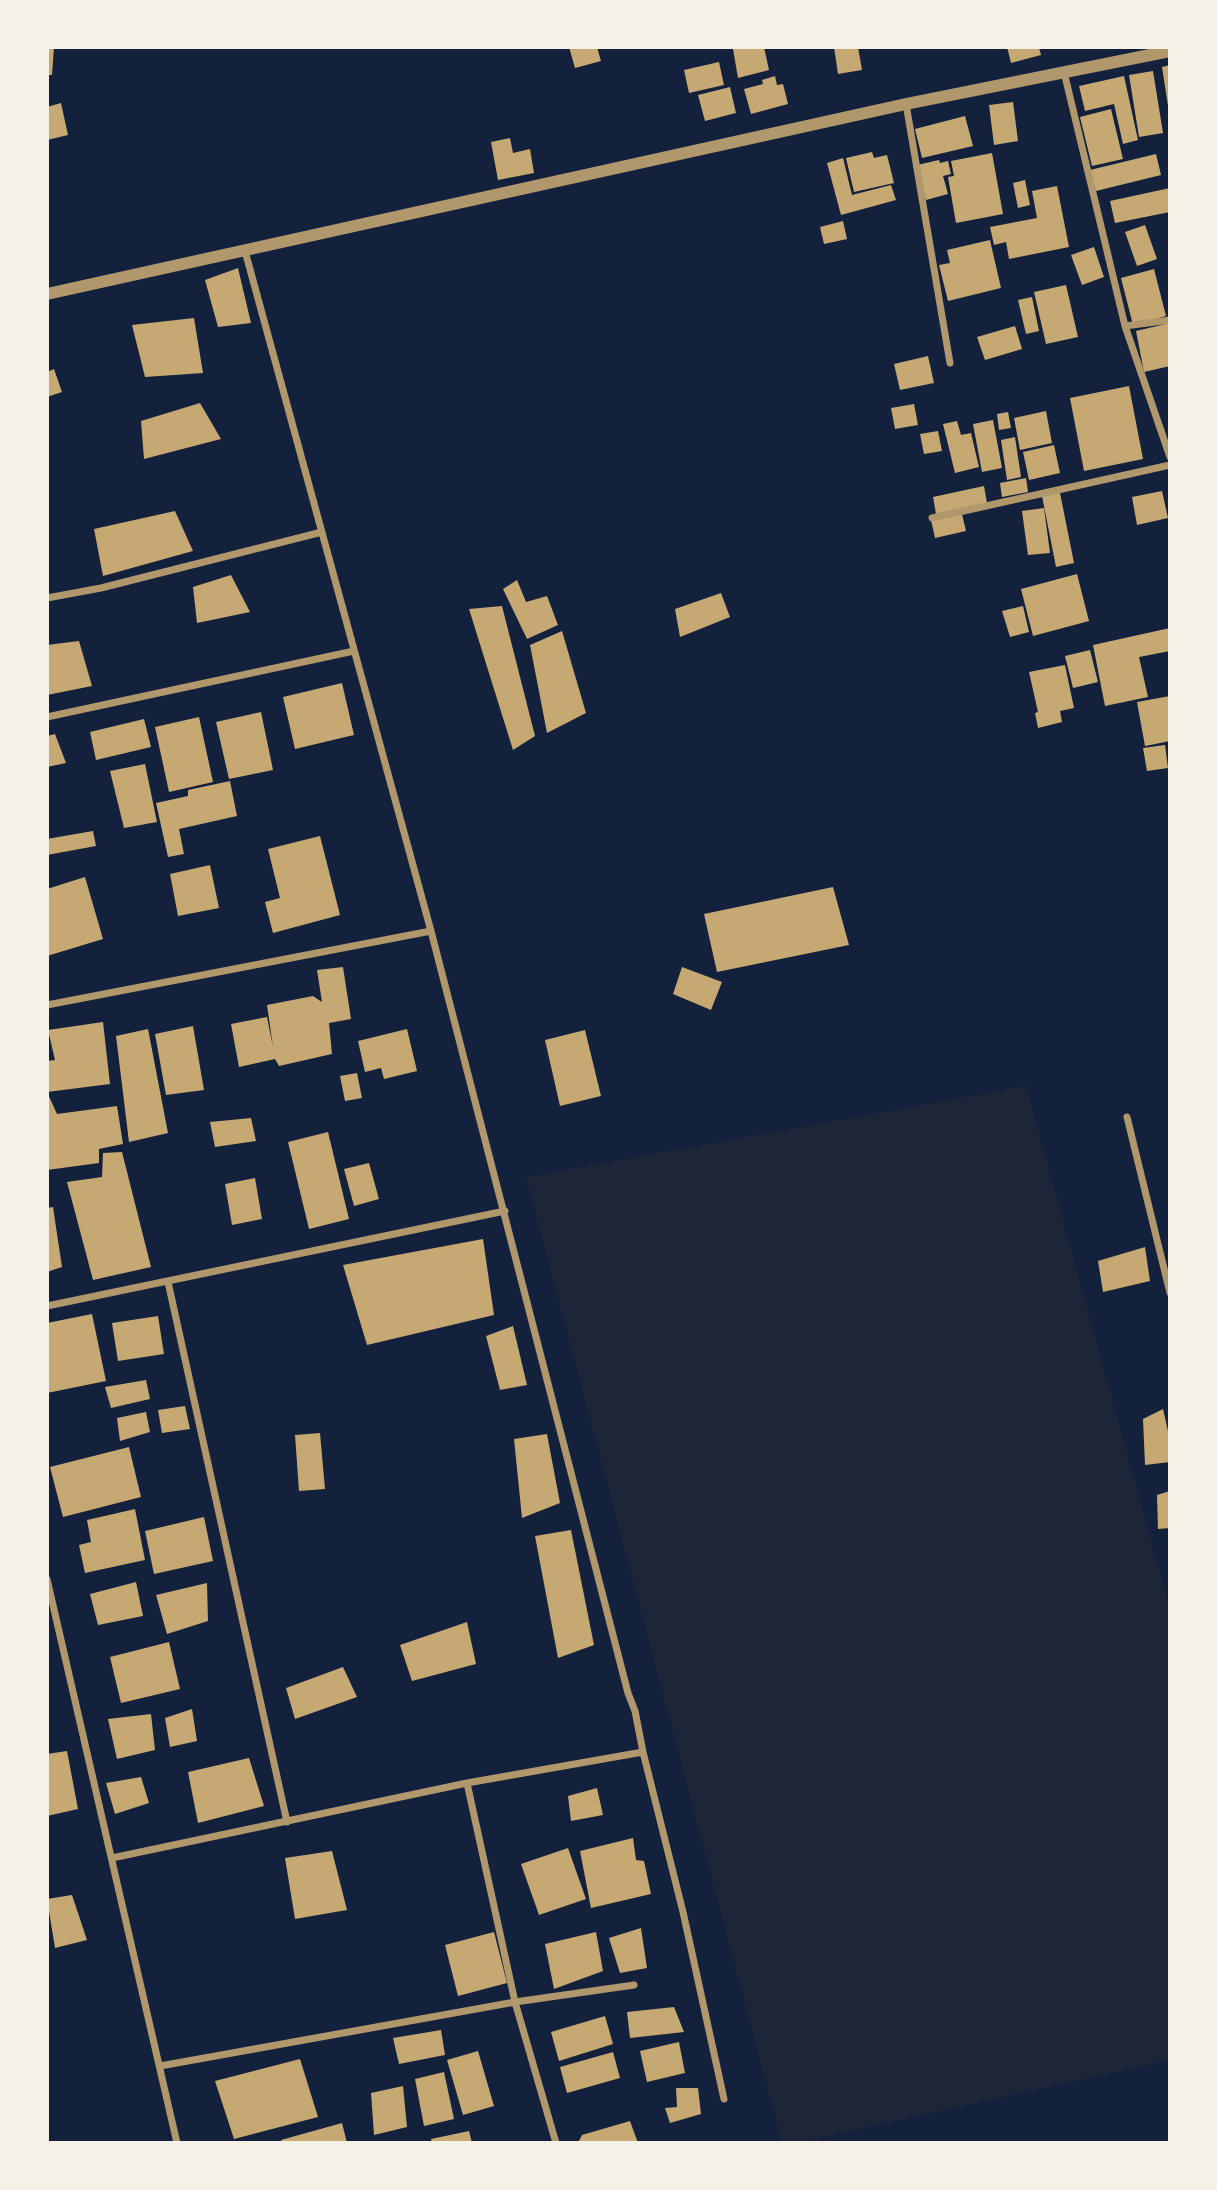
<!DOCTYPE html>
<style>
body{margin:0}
#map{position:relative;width:1217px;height:2190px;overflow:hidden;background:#14213d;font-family:"Times New Roman",serif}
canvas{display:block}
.frame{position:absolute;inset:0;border:49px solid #f6f1e7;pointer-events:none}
</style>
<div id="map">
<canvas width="1217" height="2190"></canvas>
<div class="frame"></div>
</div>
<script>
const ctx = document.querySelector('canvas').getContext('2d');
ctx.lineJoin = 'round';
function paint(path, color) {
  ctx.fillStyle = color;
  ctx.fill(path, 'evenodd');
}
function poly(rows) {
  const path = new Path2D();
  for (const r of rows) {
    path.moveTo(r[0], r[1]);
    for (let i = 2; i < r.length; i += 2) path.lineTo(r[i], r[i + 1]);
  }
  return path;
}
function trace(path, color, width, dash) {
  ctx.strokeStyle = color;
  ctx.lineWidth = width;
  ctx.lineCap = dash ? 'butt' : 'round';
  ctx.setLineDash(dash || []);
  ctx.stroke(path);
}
paint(poly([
 [1026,1086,1170,1609,1170,2060,797,2143,782,2143,526,1177]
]), '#1d2539');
paint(poly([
 [47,47,54,47,52,75,47,75],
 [569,47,597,47,601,61,575,68],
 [742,47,764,47,769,70,738,78,733,49],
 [834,47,858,47,862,70,838,74],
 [1007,47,1039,47,1041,55,1011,63],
 [719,62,724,85,689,93,684,70],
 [1170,65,1170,106,1168,106,1162,67],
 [1153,71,1163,133,1139,137,1129,75],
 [775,76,777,85,783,84,788,104,751,114,744,89,763,84,762,80],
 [1124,76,1138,140,1123,144,1114,104,1085,111,1079,86],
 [730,87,736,113,705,121,698,95],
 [1013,102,1018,141,994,145,989,105],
 [61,103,68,135,47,140,47,107],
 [1111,109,1123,159,1092,166,1080,117],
 [965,116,973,146,922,158,915,129],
 [510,138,513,153,530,149,534,173,498,180,491,142],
 [872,152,874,158,887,155,894,183,854,192,846,158],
 [992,153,1003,214,956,223,948,177,954,176,951,161],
 [1156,154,1161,175,1096,191,1090,170],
 [843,158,852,195,891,185,896,200,841,215,827,163],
 [939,160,940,163,948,161,951,174,943,176,948,194,926,200,917,165],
 [1025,180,1030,205,1018,208,1013,183],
 [1057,186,1069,247,1009,259,1006,242,994,245,990,227,1037,218,1032,191],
 [1170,188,1170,212,1115,223,1110,201],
 [843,221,847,239,824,244,820,227],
 [1145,225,1157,259,1137,266,1125,232],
 [990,240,1001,288,948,301,939,265,950,263,947,250],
 [1094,247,1104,277,1082,285,1071,255],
 [238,268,251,323,218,327,205,280],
 [1154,269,1166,316,1133,325,1121,278],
 [1066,285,1078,337,1046,344,1034,292],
 [1032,297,1039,331,1026,334,1018,300],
 [194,318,203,373,145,377,132,325],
 [1170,323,1170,366,1144,372,1136,331],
 [1015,326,1022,349,985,360,977,337],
 [928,356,934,383,900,390,894,364],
 [54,369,62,392,47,397,47,372],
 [1129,386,1143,459,1084,471,1070,398],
 [200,403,221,439,144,459,141,421],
 [914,404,918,425,895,429,891,408],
 [1046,411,1052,443,1020,450,1014,418],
 [1008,412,1011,428,999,430,997,414],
 [993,420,1002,468,982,472,973,424],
 [957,421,961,435,971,433,979,467,955,473,943,424],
 [938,431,942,451,924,454,920,434],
 [1015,437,1021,477,1007,480,1001,440],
 [1054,445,1060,473,1029,480,1023,452],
 [1026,478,1028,492,1002,497,1000,483],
 [984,486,987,503,936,514,933,497],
 [1162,491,1168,518,1137,525,1132,497],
 [1060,493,1074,563,1056,567,1042,496],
 [1044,508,1050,553,1028,555,1022,511],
 [175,511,193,551,103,576,94,529],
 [962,514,966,531,935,538,931,520],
 [1077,574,1089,621,1033,636,1021,589],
 [231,575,250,612,197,623,193,587],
 [517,580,526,602,547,596,558,625,527,639,503,589],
 [721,593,730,617,680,637,675,609],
 [502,606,535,736,513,750,469,609],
 [1023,606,1029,632,1010,637,1002,611],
 [1170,628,1170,651,1139,657,1148,697,1105,706,1093,645],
 [562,631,586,713,547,733,530,645],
 [79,641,92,686,47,695,47,645],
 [1090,650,1098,682,1073,688,1065,656],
 [1065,665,1074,708,1060,711,1062,722,1038,728,1035,713,1038,712,1029,672],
 [342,683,354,735,295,749,283,697],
 [1170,696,1170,741,1145,746,1137,702],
 [261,712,273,770,229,779,216,722],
 [199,717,213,782,169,792,155,727],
 [144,719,151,747,96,760,90,732],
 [55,734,66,763,47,767,47,736],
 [1165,745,1168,768,1147,771,1143,748],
 [145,764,157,822,124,828,110,771],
 [230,781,237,816,179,829,184,854,168,857,156,803,188,796,188,790],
 [93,831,96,846,47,855,47,839],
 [320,836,340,915,273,933,265,902,280,898,268,849],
 [210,865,219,908,178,916,170,874],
 [85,877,103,939,47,956,47,889],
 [833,887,849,945,717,972,704,914],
 [343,967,351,1019,329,1023,332,1054,279,1066,275,1059,239,1067,231,1024,267,1017,273,1047,267,1005,313,996,322,1002,317,970],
 [682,967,722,982,711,1010,673,994],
 [103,1022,110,1084,47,1092,57,1114,117,1106,123,1144,99,1149,99,1163,47,1170,47,1061,55,1060,48,1030],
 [193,1026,204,1090,166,1095,155,1034],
 [148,1029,168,1133,129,1142,116,1036],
 [407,1029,417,1071,384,1079,381,1068,365,1072,358,1041],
 [585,1030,601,1096,560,1106,545,1040],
 [357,1073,362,1098,345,1101,340,1076],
 [251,1118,256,1141,215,1147,210,1122],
 [328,1132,349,1219,309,1229,288,1142],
 [122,1152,151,1267,93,1280,67,1182,102,1177,103,1153],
 [369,1163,379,1199,354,1206,344,1169],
 [255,1178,262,1219,232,1225,225,1184],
 [53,1207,62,1267,47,1272,47,1208],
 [483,1239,494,1315,367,1345,343,1265],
 [1145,1247,1150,1281,1103,1292,1098,1261],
 [92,1314,106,1381,47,1393,47,1323],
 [158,1316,164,1354,118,1361,112,1323],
 [513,1326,527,1385,500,1390,486,1336],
 [146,1380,150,1399,111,1408,105,1387],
 [185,1406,190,1429,162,1433,158,1410],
 [1163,1409,1170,1440,1170,1462,1145,1465,1143,1419],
 [146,1412,150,1432,120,1441,117,1418],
 [320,1433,325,1489,299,1491,295,1435],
 [547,1434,560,1503,522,1518,514,1439],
 [129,1447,141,1497,63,1517,50,1467],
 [1170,1491,1170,1528,1158,1529,1157,1495],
 [135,1509,145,1560,85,1573,79,1545,91,1542,87,1520],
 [204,1517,213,1561,154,1574,145,1531],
 [571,1530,594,1645,558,1658,535,1536],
 [136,1582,143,1616,98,1625,90,1594],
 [207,1583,208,1621,167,1634,156,1595],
 [467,1622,476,1664,412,1681,400,1645],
 [169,1642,180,1689,121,1703,110,1657],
 [343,1667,357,1697,295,1719,286,1688],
 [192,1709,197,1741,170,1747,165,1718],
 [151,1714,155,1750,117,1759,108,1719],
 [67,1751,78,1809,47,1816,47,1754],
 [249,1758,264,1806,198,1823,188,1772],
 [141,1777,149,1803,115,1814,106,1783],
 [597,1788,603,1815,571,1821,568,1796],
 [633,1838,636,1860,644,1861,651,1894,591,1908,580,1851],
 [568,1848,586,1899,539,1915,521,1864],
 [332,1851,347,1910,295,1919,285,1858],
 [72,1895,87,1940,55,1948,47,1899],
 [641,1928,647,1968,620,1973,609,1938],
 [494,1932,507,1983,458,1996,445,1945],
 [596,1932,603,1971,554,1989,545,1944],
 [674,2007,684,2032,630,2038,627,2012],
 [605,2016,613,2044,559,2061,551,2032],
 [441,2030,445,2055,399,2064,393,2038],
 [679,2042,685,2073,647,2082,640,2051],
 [478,2051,494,2106,463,2115,447,2060],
 [613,2052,620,2078,567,2093,560,2067],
 [300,2059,318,2117,234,2139,215,2081],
 [444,2072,454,2119,424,2126,415,2079],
 [403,2086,407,2127,374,2135,371,2093],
 [676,2088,698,2088,701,2114,670,2123,665,2108,677,2107],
 [630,2121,638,2143,578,2143,582,2135],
 [342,2123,347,2143,282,2143,281,2140],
 [469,2131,472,2143,432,2143,431,2139]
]), '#c6a872');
trace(poly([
 [1064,72,1125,326,1170,457],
 [906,104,950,363],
 [245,251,431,931,628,1693,635,1711,643,1752,683,1912,724,2099],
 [1125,326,1170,320],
 [932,518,1170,465],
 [47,598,101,588,322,532],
 [47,717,354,651],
 [47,1005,431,931],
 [1127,1117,1170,1293],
 [168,1282,287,1822],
 [47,1306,505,1211],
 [47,1579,177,2143],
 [467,1783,515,2002,556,2143],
 [112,1858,467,1783,643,1752],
 [160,2066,515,2002,634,1985]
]), '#b1986c', 7);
trace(poly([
 [47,294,906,104,1170,51]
]), '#b1986c', 12);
</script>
